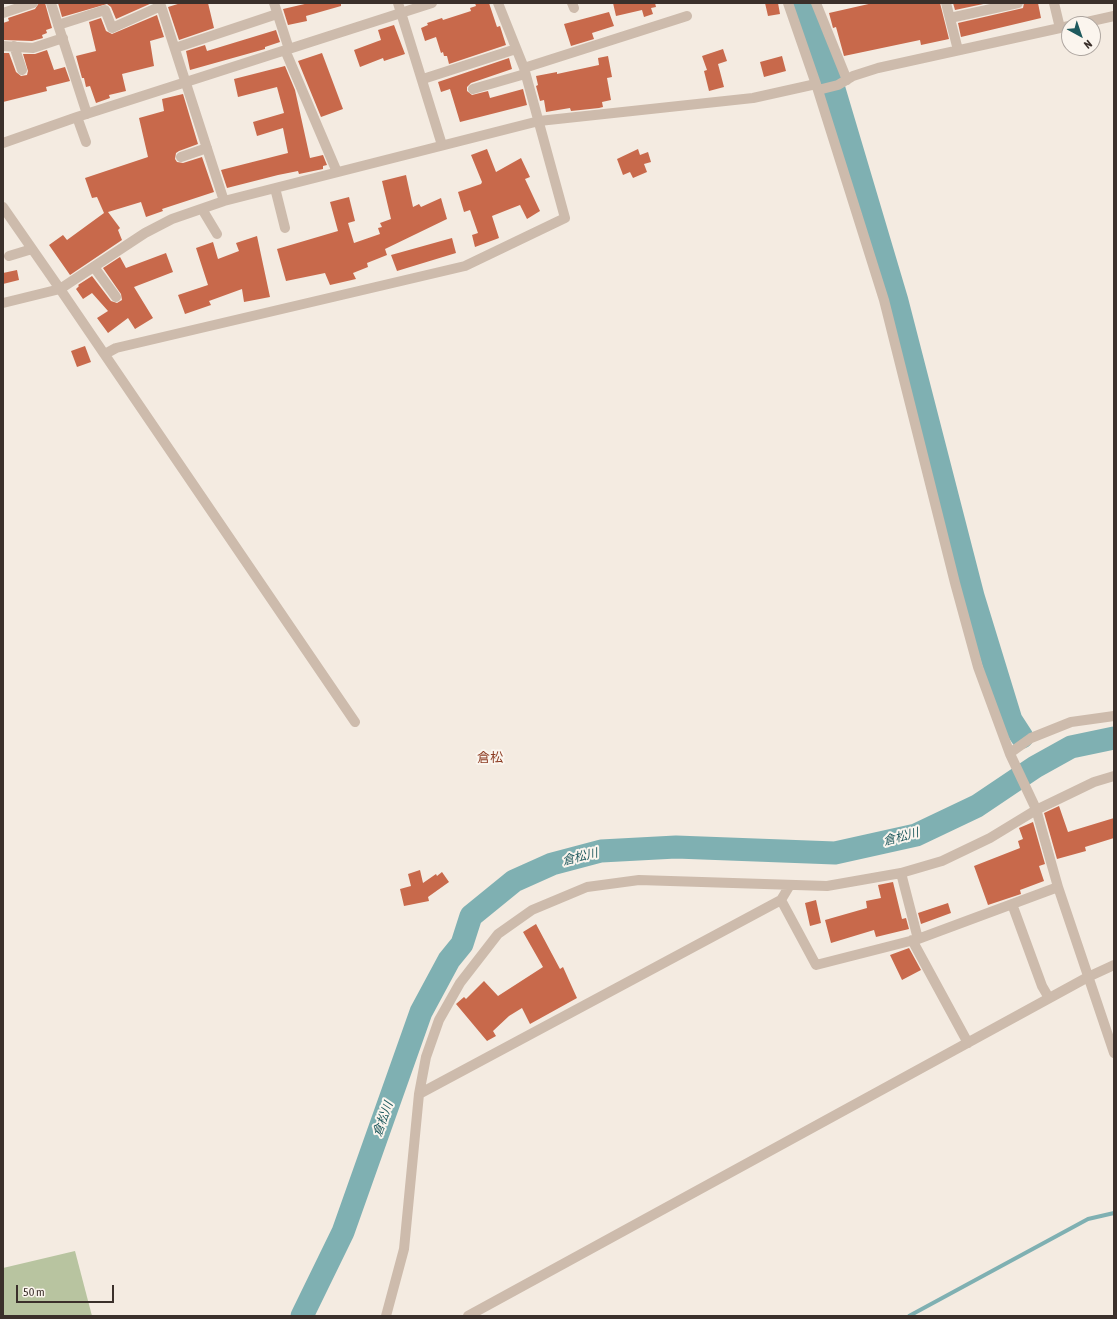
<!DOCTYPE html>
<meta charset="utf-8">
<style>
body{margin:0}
#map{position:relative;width:1117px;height:1319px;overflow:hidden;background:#f4ebe1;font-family:"Asap Condensed",sans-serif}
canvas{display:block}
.frame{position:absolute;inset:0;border:4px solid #3b302b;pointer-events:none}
.north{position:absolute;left:1061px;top:16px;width:40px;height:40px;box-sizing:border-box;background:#fbf5ee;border:1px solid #aea6a0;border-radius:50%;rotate:140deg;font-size:11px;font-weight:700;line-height:16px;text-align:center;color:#3b302b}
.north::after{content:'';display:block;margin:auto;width:14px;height:18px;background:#1f5a5e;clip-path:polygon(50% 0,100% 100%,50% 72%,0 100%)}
.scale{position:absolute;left:16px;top:1285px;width:98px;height:18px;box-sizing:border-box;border:2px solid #3b302b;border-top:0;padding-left:5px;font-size:12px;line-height:14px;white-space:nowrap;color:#3b302b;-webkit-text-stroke:3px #fbf5ee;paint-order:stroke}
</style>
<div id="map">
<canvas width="1117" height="1319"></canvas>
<div class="frame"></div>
<div class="north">N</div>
<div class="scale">50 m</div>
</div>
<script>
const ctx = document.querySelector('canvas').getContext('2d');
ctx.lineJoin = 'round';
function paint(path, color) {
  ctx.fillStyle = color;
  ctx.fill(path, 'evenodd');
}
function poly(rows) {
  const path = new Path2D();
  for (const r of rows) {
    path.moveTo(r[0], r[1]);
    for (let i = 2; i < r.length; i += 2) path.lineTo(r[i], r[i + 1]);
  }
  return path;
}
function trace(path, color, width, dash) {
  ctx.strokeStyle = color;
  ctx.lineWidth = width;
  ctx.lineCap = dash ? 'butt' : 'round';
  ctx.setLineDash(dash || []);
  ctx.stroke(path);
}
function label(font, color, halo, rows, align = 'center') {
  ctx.font = font + ' "Asap Condensed","Noto Sans JP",sans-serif';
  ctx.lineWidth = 4;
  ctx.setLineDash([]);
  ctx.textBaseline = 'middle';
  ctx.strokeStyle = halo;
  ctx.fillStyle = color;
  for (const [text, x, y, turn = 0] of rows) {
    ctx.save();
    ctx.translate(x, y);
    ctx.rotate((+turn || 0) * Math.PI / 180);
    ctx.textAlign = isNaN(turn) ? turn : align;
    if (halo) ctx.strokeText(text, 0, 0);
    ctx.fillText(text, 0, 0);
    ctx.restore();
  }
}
paint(poly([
 [75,1251,92,1316,3,1316,3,1268]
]), '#b8c4a0');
trace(poly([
 [909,1316,1088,1219,1114,1213]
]), '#7fb0b2', 4);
trace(poly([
 [803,3,831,79,897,301,973,596,1011,720,1022,737],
 [302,1316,343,1232,421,1012,449,960,462,944,471,916,514,881,552,864,601,851,676,847,835,853,916,835,977,806,1035,767,1071,747,1114,738]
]), '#7fb0b2', 23);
paint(poly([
 [39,3,45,3,52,28,46,30,47,33,42,35,43,38,32,41,3,40,3,23,9,21,8,18,35,9],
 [58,3,152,3,116,19,111,7,107,4,62,17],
 [181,3,208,3,214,28,179,40,168,7],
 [309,3,341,3,341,6,306,16,307,21,288,25,283,9],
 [475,3,489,3,497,27,500,26,506,45,449,64,447,56,444,56,443,52,441,53,436,37,425,41,421,28,428,25,427,23,442,18,443,20,471,11,470,8,476,6],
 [613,3,655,3,656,7,651,8,653,14,644,17,642,10,616,16],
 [765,3,778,3,780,14,768,16],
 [873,3,940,3,949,39,921,45,920,40,844,56,836,27,833,28,829,13],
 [953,3,988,3,955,10],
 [1024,3,1038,3,1041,18,961,37,958,23,1019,9,1023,8],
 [609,12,614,26,592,33,594,39,571,46,564,24],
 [157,15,164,37,150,41,154,66,122,74,126,91,109,95,110,98,96,103,90,86,86,87,84,78,82,78,76,56,96,51,89,22,101,18,106,31,112,34],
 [394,25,405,54,384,61,383,58,360,67,354,50,381,40,378,30],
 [276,30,280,42,265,47,265,49,190,70,186,51,205,45,207,51],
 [723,49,727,61,718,64,724,87,709,91,704,71,707,70,702,56],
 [47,50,54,70,65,67,70,81,46,87,47,91,3,102,3,53,9,53,16,72,21,76,27,75,28,71,23,54,35,54],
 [322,53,343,109,321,117,298,61],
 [608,56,612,77,607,78,611,100,602,102,603,107,599,108,571,111,570,108,546,112,544,100,540,101,536,86,538,85,536,76,557,72,557,74,599,65,598,58],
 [782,56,786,71,764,77,760,62],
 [509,58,512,69,471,83,467,87,467,91,472,95,488,91,490,98,523,89,527,105,460,122,450,89,441,92,438,82],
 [285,66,295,90,310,158,323,155,327,165,323,166,323,169,299,174,298,171,278,175,227,188,221,170,288,153,283,128,257,136,253,122,284,113,277,87,238,97,234,79],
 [183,94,198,144,179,151,176,153,175,159,177,162,183,163,202,157,214,192,162,209,163,211,146,217,141,202,108,212,120,228,118,230,122,240,70,275,49,245,63,235,67,240,104,213,97,197,92,198,85,178,148,157,139,118,164,111,162,99],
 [487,149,496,172,521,158,530,177,525,179,540,211,527,219,520,205,492,216,499,238,475,247,472,235,478,233,470,210,464,212,458,192,481,184,482,182,471,155],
 [638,149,640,155,648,152,651,162,644,164,647,172,633,178,630,172,623,175,617,159],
 [406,175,413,207,419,204,421,207,441,198,447,219,385,249,387,255,367,263,368,267,353,273,356,279,330,285,325,273,286,281,277,249,338,231,330,202,349,197,355,221,348,223,354,243,380,234,378,228,382,227,380,223,391,219,382,181],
 [257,236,270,297,244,302,242,289,209,301,211,305,185,314,178,295,208,285,196,248,213,242,218,259,239,251,236,243],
 [452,238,456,253,397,271,391,255],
 [166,253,173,272,134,287,153,318,135,329,128,318,108,333,97,318,108,311,92,293,83,299,76,289,79,286,78,285,92,276,111,301,117,303,122,300,121,294,103,268,120,257,126,268],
 [17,270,19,280,3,284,3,273],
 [85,346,91,362,77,367,71,351],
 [1059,806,1068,832,1114,818,1114,838,1085,847,1086,851,1057,859,1044,813],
 [1033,822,1045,864,1039,866,1044,881,1020,890,1021,894,988,905,974,866,1020,848,1018,841,1023,839,1019,828],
 [420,870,423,883,436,874,437,876,442,872,449,882,428,897,429,901,404,906,400,889,411,886,408,874],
 [893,882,902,919,906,918,909,929,876,937,874,930,831,943,825,920,867,908,866,901,881,898,878,885],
 [816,900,821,923,810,926,805,903],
 [948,903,951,913,921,924,918,913],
 [536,924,560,969,563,967,577,998,530,1024,522,1008,509,1016,493,1031,496,1036,487,1041,456,1004,464,997,466,999,484,981,498,996,543,967,523,932],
 [909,948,921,970,902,980,890,955]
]), '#c8694b');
trace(poly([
 [51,3,87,114],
 [160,3,224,201],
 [274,3,289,49],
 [398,3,442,145],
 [572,3,574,8],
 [788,3,816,84,884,300,955,583,978,667,1010,754,1036,809,1058,887,1114,1053],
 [816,3,847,80],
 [946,3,958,50],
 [1054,3,1060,28],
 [3,13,33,3],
 [950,18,1018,3],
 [1078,24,1114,16],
 [58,25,105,10,112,28,161,6],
 [3,46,33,48,63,38],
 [14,46,22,70],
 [175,48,277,14],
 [285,50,337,172],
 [524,68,687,16],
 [423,79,516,49],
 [473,89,525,74],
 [818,90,838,85,853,76,878,68,1069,26],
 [77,117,86,142],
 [3,143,77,117,432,3],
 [181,157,207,148],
 [275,188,285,228],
 [3,207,60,289,3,303],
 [202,209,217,234],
 [9,256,32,249],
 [94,267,116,297],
 [105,354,116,348,465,266,565,218,524,68,498,3],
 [355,722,60,289,145,233,172,219,224,201,539,121,753,98,816,84],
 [1010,753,1031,738,1071,722,1114,716],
 [901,873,918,939],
 [781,900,816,965,918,939,1058,887],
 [1012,904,1042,986,1049,998],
 [912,940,968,1043],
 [419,1094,781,900,790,885],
 [386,1316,404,1249,419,1094,426,1057,439,1020,460,983,498,934,532,910,587,887,639,880,827,886,901,873,942,861,990,838,1036,810,1094,782,1114,776],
 [468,1316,1088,977,1114,965]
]), '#cdbbac', 10);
label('italic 12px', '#1f5a5e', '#fbf5ee', [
 ["倉松川",901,837,-15],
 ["倉松川",580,857,-14],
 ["倉松川",383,1119,-70]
]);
label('13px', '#8c3b22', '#fbf5ee', [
 ["倉松",490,758]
]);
</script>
